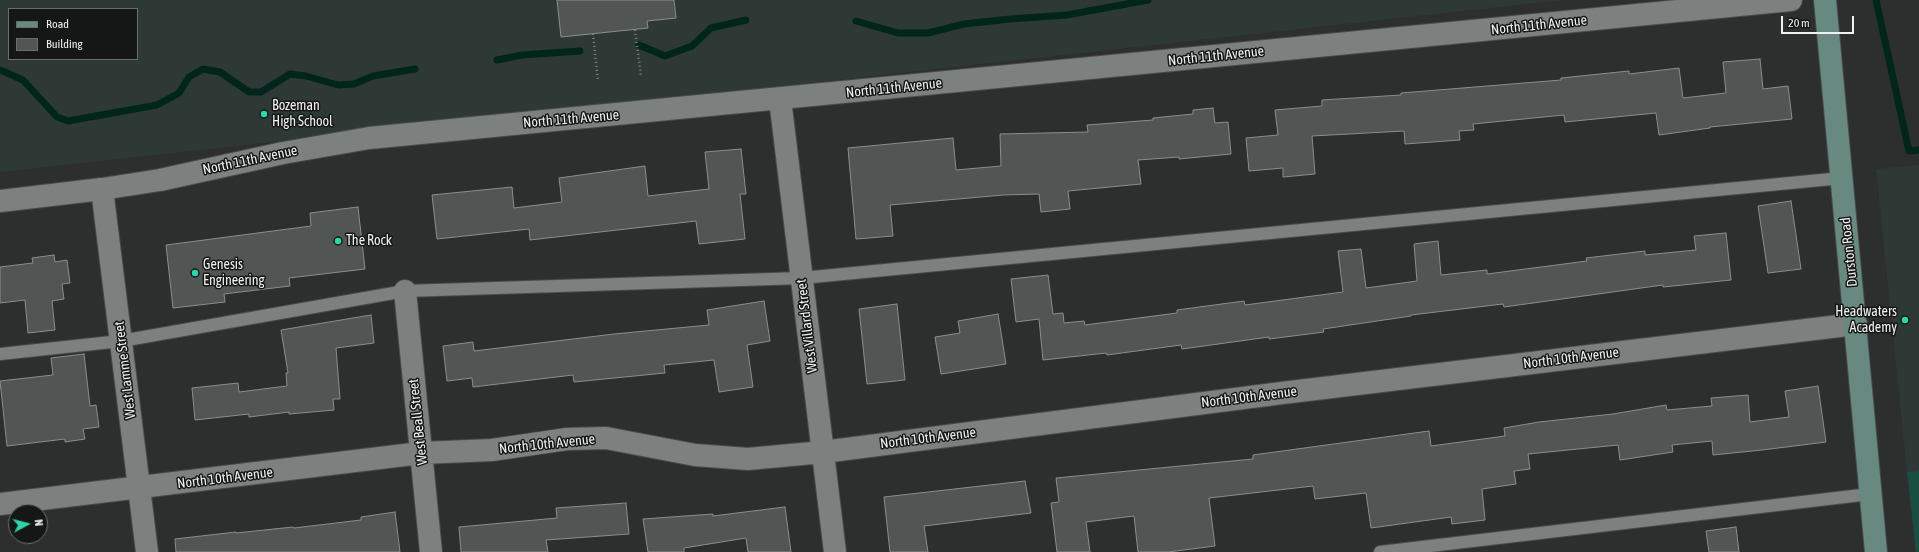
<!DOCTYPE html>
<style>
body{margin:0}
#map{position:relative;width:1919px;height:552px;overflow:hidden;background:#2c2f2e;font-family:"Asap Condensed",sans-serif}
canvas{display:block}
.legend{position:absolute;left:8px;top:8px;width:130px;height:52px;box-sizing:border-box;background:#151716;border:1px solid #6c6e6d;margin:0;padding:5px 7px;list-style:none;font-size:12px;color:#eff1f0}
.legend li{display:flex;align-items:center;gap:8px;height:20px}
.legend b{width:20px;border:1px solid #6c6e6d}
.north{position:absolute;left:8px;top:504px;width:40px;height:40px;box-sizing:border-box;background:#151716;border:1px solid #6c6e6d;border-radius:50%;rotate:83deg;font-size:11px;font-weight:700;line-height:16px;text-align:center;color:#eff1f0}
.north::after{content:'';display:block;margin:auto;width:14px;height:18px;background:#2dd5ab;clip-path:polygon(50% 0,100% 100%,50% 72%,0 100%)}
.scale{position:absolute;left:1781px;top:16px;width:73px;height:18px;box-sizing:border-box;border:2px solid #eff1f0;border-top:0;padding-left:5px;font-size:12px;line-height:14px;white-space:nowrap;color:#eff1f0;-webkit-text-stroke:3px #151716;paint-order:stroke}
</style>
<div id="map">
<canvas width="1919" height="552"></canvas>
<ul class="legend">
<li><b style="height:5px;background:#67897f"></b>Road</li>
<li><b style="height:11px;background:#515553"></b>Building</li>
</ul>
<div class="north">N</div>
<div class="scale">20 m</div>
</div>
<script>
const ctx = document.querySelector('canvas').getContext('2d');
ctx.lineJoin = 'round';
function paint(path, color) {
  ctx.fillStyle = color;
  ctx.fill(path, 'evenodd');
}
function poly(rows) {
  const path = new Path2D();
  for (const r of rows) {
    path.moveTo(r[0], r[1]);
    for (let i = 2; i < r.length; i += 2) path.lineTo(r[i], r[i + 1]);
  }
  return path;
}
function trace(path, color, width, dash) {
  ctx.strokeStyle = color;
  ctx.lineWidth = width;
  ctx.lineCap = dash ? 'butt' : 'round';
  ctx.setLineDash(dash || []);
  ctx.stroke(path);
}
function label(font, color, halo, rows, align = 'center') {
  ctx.font = font + ' "Asap Condensed",sans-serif';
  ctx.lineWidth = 3;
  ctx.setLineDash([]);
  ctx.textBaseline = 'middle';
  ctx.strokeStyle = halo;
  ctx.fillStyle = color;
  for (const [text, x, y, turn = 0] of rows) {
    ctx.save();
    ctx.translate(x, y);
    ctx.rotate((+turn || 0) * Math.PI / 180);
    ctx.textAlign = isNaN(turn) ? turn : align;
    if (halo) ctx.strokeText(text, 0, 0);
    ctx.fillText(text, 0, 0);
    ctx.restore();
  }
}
paint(poly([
 [0,0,1563,0,0,172],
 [9,9,137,9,137,59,9,59],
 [1919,165,1919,471,1907,472,1876,169]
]), '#2e3935');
paint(poly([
 [1919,471,1919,552,1916,552,1907,472]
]), '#194f40');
trace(poly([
 [1876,0,1909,151,1919,150],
 [856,21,898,33,928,33,964,24,1010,19,1067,15,1148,0],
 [639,45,665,56,692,46,711,28,746,20],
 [497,60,522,55,580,51],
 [0,70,23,80,57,117,68,121,157,105,179,93,189,77,203,69,220,72,249,92,261,92,290,74,306,76,338,85,354,84,373,76,415,69]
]), '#00261c', 7);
const building = poly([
 [557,0,674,0,676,18,647,21,648,28,561,37,557,0],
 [1760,59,1763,89,1788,86,1792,119,1710,127,1710,128,1659,135,1656,113,1565,122,1564,115,1473,124,1474,130,1459,131,1460,140,1405,144,1404,131,1312,136,1315,174,1283,177,1283,168,1249,171,1246,138,1278,135,1275,110,1322,106,1322,100,1401,95,1401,93,1561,80,1561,78,1629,71,1629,74,1679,68,1683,98,1726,93,1723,62,1760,59],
 [1213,108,1215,123,1228,122,1231,154,1179,159,1179,157,1138,160,1141,184,1068,191,1070,209,1041,212,1039,194,1003,195,890,205,893,236,856,239,848,148,953,138,956,170,1001,166,1000,134,1088,132,1087,125,1153,120,1153,118,1193,114,1193,110,1213,108],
 [741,149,746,194,740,194,745,239,699,244,696,221,530,240,529,229,437,239,432,195,512,187,514,208,562,202,559,178,645,166,648,196,709,189,705,152,741,149],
 [1791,201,1801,269,1768,273,1758,206,1791,201],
 [358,207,365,269,289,278,290,286,224,294,225,302,173,308,166,245,311,226,310,213,358,207],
 [1726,233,1731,280,1663,287,1663,285,1504,307,1503,304,1411,315,1411,316,1323,329,1324,332,1269,339,1269,337,1182,349,1181,345,1107,355,1106,353,1043,360,1039,319,1016,322,1011,279,1048,275,1053,314,1063,313,1064,323,1084,321,1085,325,1177,313,1177,310,1244,301,1245,305,1343,292,1338,251,1361,249,1366,288,1417,281,1414,244,1438,241,1441,275,1487,270,1487,274,1587,261,1586,258,1645,251,1645,255,1696,250,1694,236,1726,233],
 [54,255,55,262,67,260,70,283,62,284,64,299,52,301,55,330,28,333,25,300,0,303,0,267,33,263,32,258,54,255],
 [764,301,770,341,747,345,753,387,719,392,714,360,664,365,665,373,574,382,573,375,473,387,472,378,447,381,443,346,473,342,474,351,614,334,709,325,707,310,764,301],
 [897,304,905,380,867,384,859,309,897,304],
 [998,314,1006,364,941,374,935,337,960,333,958,321,998,314],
 [371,315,374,343,336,348,340,399,333,399,334,410,289,414,289,412,249,417,249,414,195,420,192,388,238,383,239,392,287,386,286,373,288,373,281,330,371,315],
 [84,354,90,406,96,405,99,427,83,429,85,439,65,442,65,439,7,446,0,381,53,375,51,358,84,354],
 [1818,386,1826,442,1762,450,1713,455,1712,441,1672,445,1673,452,1620,460,1618,445,1528,454,1530,469,1514,471,1516,484,1482,489,1485,520,1452,524,1451,517,1371,528,1366,493,1315,499,1313,486,1209,498,1215,546,1168,552,1138,552,1134,516,1086,522,1090,552,1057,552,1051,503,1059,502,1056,478,1253,459,1253,455,1429,431,1431,446,1505,436,1504,428,1539,422,1613,414,1666,405,1667,410,1712,406,1711,398,1748,395,1750,422,1789,417,1785,391,1818,386],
 [1025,481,1031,513,924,526,928,552,890,552,884,497,1025,481],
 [626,503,629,534,546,540,548,552,461,552,459,527,557,518,556,508,626,503],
 [785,507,791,552,748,552,746,538,684,548,684,552,648,552,643,519,713,514,713,516,785,507],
 [395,512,400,552,176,552,175,539,236,532,236,533,293,527,294,528,361,520,361,517,395,512],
 [1736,527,1739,552,1709,552,1706,531,1736,527]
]);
paint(building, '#515553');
trace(building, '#8a8e8d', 1);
const service = poly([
 [0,354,121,341,405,291,802,278,1842,178],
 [1380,552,1870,494]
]);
const minor = poly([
 [780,99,835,552],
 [102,189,147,552],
 [405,291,431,552],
 [0,504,421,453,492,450,567,439,606,438,695,455,748,459,823,452,1282,393,1856,324]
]);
const tertiary = poly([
 [0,201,102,189,160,180,283,153,369,138,1791,0]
]);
const secondary = poly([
 [1825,0,1876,552]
]);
trace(service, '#494b4a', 14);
trace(minor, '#494b4a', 24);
trace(tertiary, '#494b4a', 24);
trace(secondary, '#494b4a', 24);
trace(poly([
 [635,30,641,76],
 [593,34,598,81]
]), '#7f8281', 2.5, [1, 3]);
trace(service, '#7c807e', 12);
trace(minor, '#7c807e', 22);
trace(tertiary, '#7c807e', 22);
trace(secondary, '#67897f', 22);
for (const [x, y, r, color] of [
 [264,114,4,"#2dd5ab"],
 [338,241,4,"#2dd5ab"],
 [195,273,4,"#2dd5ab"],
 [1905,320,4,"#2dd5ab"]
]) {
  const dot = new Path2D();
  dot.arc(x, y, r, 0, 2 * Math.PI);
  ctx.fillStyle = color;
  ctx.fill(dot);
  trace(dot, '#151716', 1.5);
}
label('14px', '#eff1f0', '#151716', [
 ["North 11th Avenue",1539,25,-6],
 ["North 11th Avenue",1216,56,-6],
 ["North 11th Avenue",894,88,-6],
 ["North 11th Avenue",571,119,-5],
 ["North 11th Avenue",250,160,-12],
 ["Durston Road",1849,252,-96],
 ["West Villard Street",807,326,-97],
 ["North 10th Avenue",1571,358,-7],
 ["West Lamme Street",125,370,-97],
 ["North 10th Avenue",1249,397,-7],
 ["West Beall Street",418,422,-96],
 ["North 10th Avenue",928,438,-7],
 ["North 10th Avenue",547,444,-6],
 ["North 10th Avenue",225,478,-7]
]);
label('14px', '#eff1f0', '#151716', [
 ["Bozeman",272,106],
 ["High School",272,122],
 ["The Rock",346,241],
 ["Genesis",203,265],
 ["Engineering",203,281],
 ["Headwaters",1897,312,"right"],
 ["Academy",1897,328,"right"]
], 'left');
</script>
